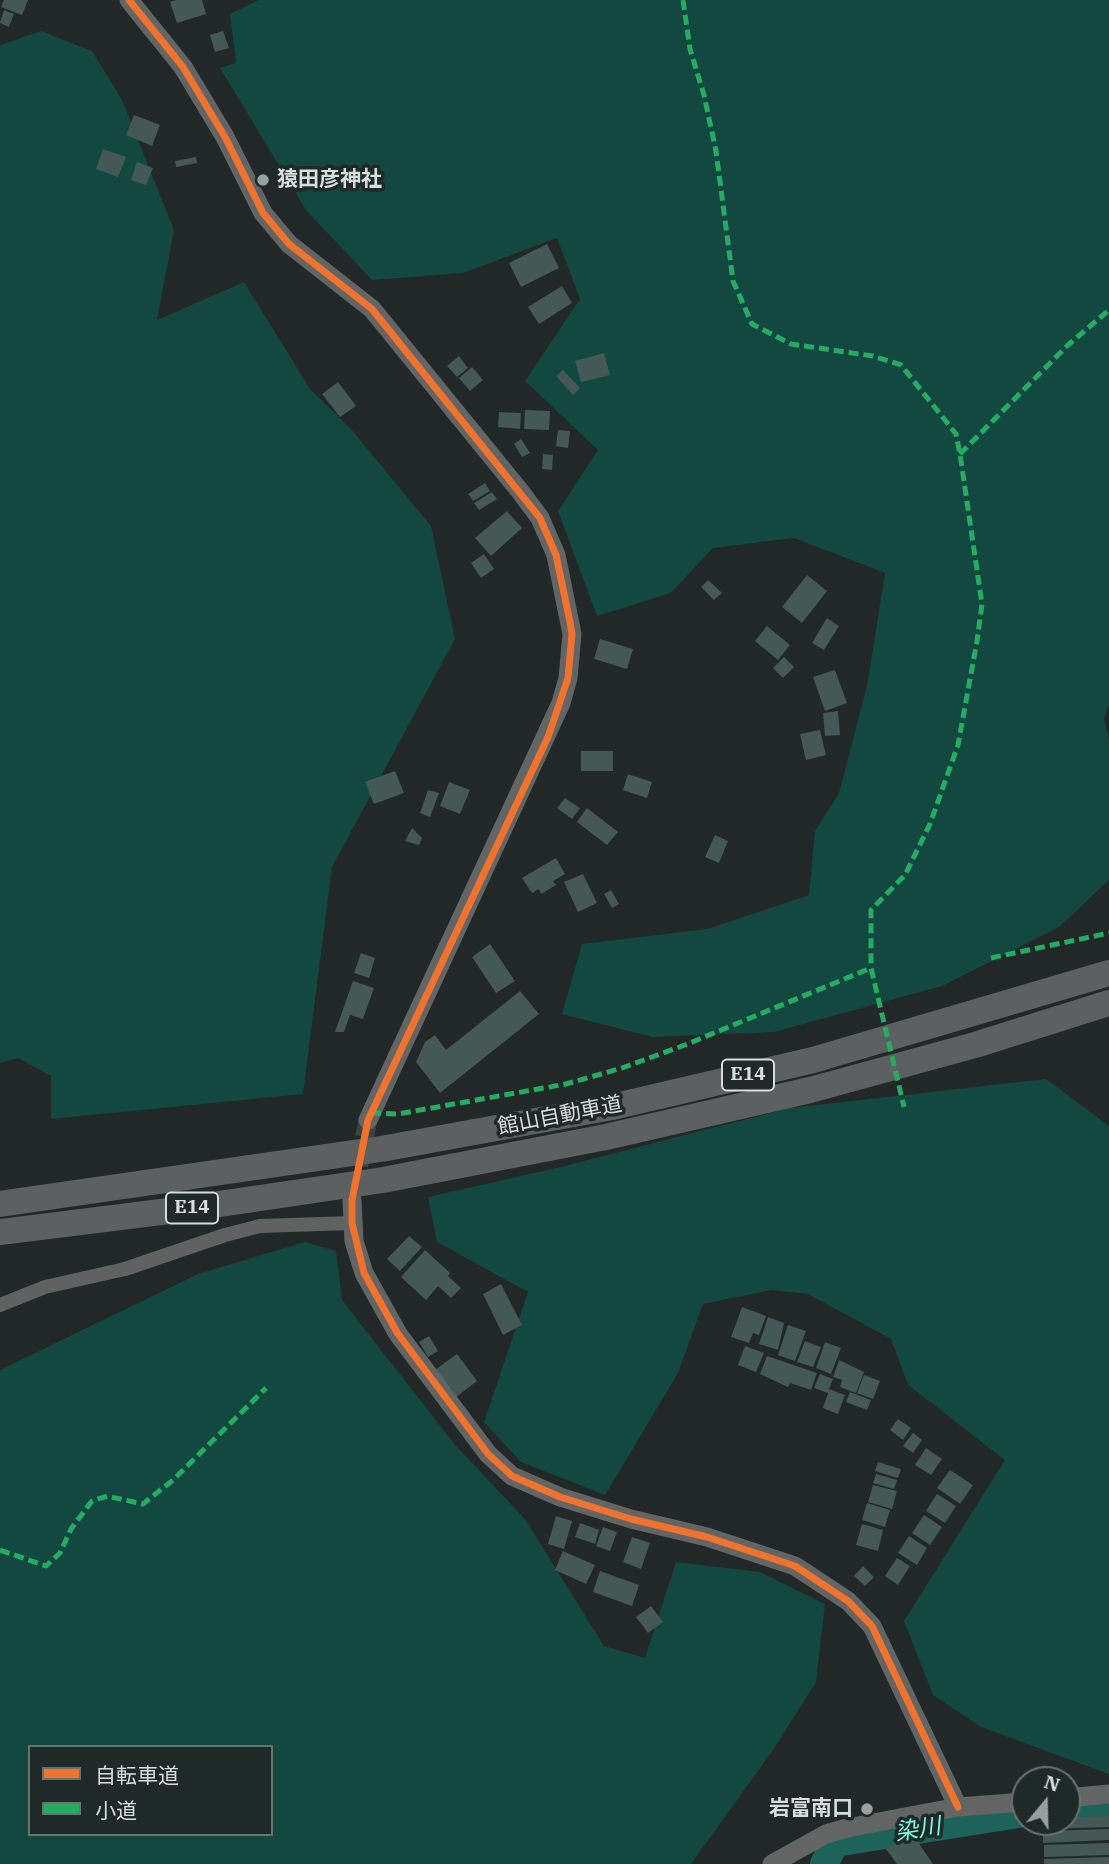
<!DOCTYPE html>
<meta charset="utf-8">
<style>
body{margin:0}
#map{position:relative;width:1109px;height:1864px;overflow:hidden;background:#222727;font-family:"IBM Plex Serif","Noto Sans JP",serif}
canvas{display:block}
.legend{position:absolute;left:28px;top:1745px;width:245px;height:91px;box-sizing:border-box;background:#1f2a28;border:2px solid #697270;margin:0;padding:9px 12px;list-style:none;font-size:21px;color:#d7dfdd}
.legend li{display:flex;align-items:center;gap:14px;height:35px}
.legend b{width:35px;border:2px solid #697270}
.north{position:absolute;left:1011px;top:1766px;width:70px;height:70px;box-sizing:border-box;background:#1f2a28;border:2px solid #697270;border-radius:50%;rotate:19deg;font-size:19px;font-weight:700;line-height:28px;text-align:center;color:#d7dfdd}
.north::after{content:'';display:block;margin:auto;width:24px;height:32px;background:#989f9d;clip-path:polygon(50% 0,100% 100%,50% 72%,0 100%)}
</style>
<div id="map">
<canvas width="1109" height="1864"></canvas>
<ul class="legend">
<li><b style="height:9px;background:#ef722f"></b>自転車道</li>
<li><b style="height:9px;background:#26ab63"></b>小道</li>
</ul>
<div class="north">N</div>
</div>
<script>
const ctx = document.querySelector('canvas').getContext('2d');
ctx.lineJoin = 'round';
function paint(path, color) {
  ctx.fillStyle = color;
  ctx.fill(path, 'evenodd');
}
function poly(rows) {
  const path = new Path2D();
  for (const r of rows) {
    path.moveTo(r[0], r[1]);
    for (let i = 2; i < r.length; i += 2) path.lineTo(r[i], r[i + 1]);
  }
  return path;
}
function trace(path, color, width, dash) {
  ctx.strokeStyle = color;
  ctx.lineWidth = width;
  ctx.lineCap = dash ? 'butt' : 'round';
  ctx.setLineDash(dash || []);
  ctx.stroke(path);
}
function label(font, color, halo, rows, align = 'center') {
  ctx.font = font + ' "IBM Plex Serif","Noto Sans JP",serif';
  ctx.lineWidth = 7;
  ctx.setLineDash([]);
  ctx.textBaseline = 'middle';
  ctx.strokeStyle = halo;
  ctx.fillStyle = color;
  for (const [text, x, y, turn = 0] of rows) {
    ctx.save();
    ctx.translate(x, y);
    ctx.rotate((+turn || 0) * Math.PI / 180);
    ctx.textAlign = isNaN(turn) ? turn : align;
    if (halo) ctx.strokeText(text, 0, 0);
    ctx.fillText(text, 0, 0);
    ctx.restore();
  }
}
paint(poly([
 [259,0,1109,0,1109,704,1104,718,1109,740,1109,880,1059,927,942,986,774,1032,653,1037,562,1014,582,944,707,929,809,895,815,831,839,793,867,686,885,573,794,538,713,548,671,593,597,616,558,511,598,450,525,381,580,299,557,238,463,273,372,280,306,210,220,68,236,63,230,14],
 [41,31,92,51,122,100,174,230,157,320,244,282,310,389,351,429,431,526,455,639,332,867,303,1094,51,1119,51,1076,18,1058,0,1063,0,45],
 [1046,1079,1109,1126,1109,1774,981,1727,933,1695,904,1621,1005,1460,908,1385,891,1339,808,1294,771,1290,703,1304,678,1373,605,1495,521,1462,484,1422,528,1292,437,1242,428,1197,561,1167,790,1108],
 [305,1242,336,1251,342,1300,456,1446,525,1519,604,1646,645,1658,676,1562,760,1572,825,1604,816,1682,773,1750,691,1864,0,1864,0,1370,198,1274],
 [30,1747,271,1747,271,1834,30,1834]
]), '#124840');
trace(poly([
 [1067,1809,1109,1809],
 [824,1864,835,1843,1025,1813]
]), '#1d6359', 28);
paint(poly([
 [4,0,28,0,22,15,1,7],
 [176,0,202,0,206,14,177,23,170,2],
 [4,10,14,14,9,27,0,23],
 [223,31,229,48,215,52,210,35],
 [134,115,160,125,152,146,126,135],
 [103,149,126,157,118,177,96,169],
 [196,157,197,163,176,167,175,161],
 [137,162,153,168,146,185,131,180],
 [547,244,559,268,521,287,509,263],
 [562,286,572,303,539,324,528,307],
 [604,353,610,375,581,382,575,361],
 [459,356,468,368,457,377,447,366],
 [472,367,483,380,470,391,459,378],
 [563,370,580,388,573,395,556,376],
 [338,382,356,406,340,417,322,394],
 [525,410,550,411,549,430,524,429],
 [499,412,521,413,520,429,498,427],
 [558,430,570,431,568,448,556,446],
 [521,439,530,453,522,457,514,444],
 [543,454,553,455,552,470,542,469],
 [485,483,490,491,473,501,468,494],
 [492,492,497,499,479,510,474,503],
 [507,511,522,528,491,556,475,538],
 [484,554,494,569,481,578,471,563],
 [807,575,827,591,802,623,782,607],
 [708,580,722,593,714,600,701,587],
 [827,618,839,626,824,650,812,643],
 [767,626,790,645,778,660,755,641],
 [600,639,633,649,627,669,594,659],
 [784,657,794,667,783,678,773,668],
 [835,670,847,703,825,711,813,677],
 [838,711,840,735,825,736,823,713],
 [820,730,826,755,806,760,800,734],
 [581,751,613,751,613,771,581,771],
 [395,771,404,793,374,804,365,782],
 [628,774,652,782,647,798,623,790],
 [449,782,470,790,460,814,440,806],
 [428,790,439,793,430,817,420,813],
 [565,798,580,808,572,819,557,808],
 [587,808,618,832,607,845,577,822],
 [412,828,422,838,419,845,405,841],
 [715,835,728,841,719,863,705,857],
 [556,858,565,874,553,881,556,885,541,894,539,889,532,893,522,878],
 [583,874,597,903,578,912,564,882],
 [611,890,619,904,612,908,604,894],
 [490,944,515,981,496,993,472,957],
 [361,953,375,958,369,978,354,973],
 [353,981,374,988,363,1019,350,1015,344,1032,335,1032],
 [520,991,539,1014,440,1093,416,1062,425,1042,435,1035,446,1050],
 [409,1236,422,1247,400,1271,387,1259],
 [425,1250,450,1273,448,1276,461,1288,451,1298,438,1286,426,1300,401,1277],
 [501,1284,522,1325,503,1335,483,1294],
 [742,1307,766,1316,759,1335,753,1333,749,1343,731,1337],
 [768,1317,784,1323,778,1350,759,1344],
 [788,1325,806,1331,795,1361,778,1355],
 [429,1336,438,1351,428,1357,419,1342],
 [805,1341,821,1347,813,1367,797,1362],
 [825,1342,841,1348,831,1374,816,1368],
 [745,1346,764,1353,756,1372,738,1365],
 [457,1354,477,1381,455,1398,435,1370],
 [767,1356,817,1373,811,1390,790,1383,788,1387,760,1374],
 [839,1360,864,1372,856,1393,840,1387,842,1380,833,1377],
 [820,1374,833,1379,829,1389,845,1395,838,1414,823,1408,828,1393,814,1388],
 [864,1375,880,1381,873,1399,857,1393],
 [850,1392,871,1400,867,1410,846,1402],
 [898,1419,911,1428,903,1440,890,1430],
 [913,1433,922,1440,913,1453,903,1446],
 [926,1448,942,1459,931,1475,915,1465],
 [878,1462,901,1469,898,1478,875,1471],
 [950,1470,973,1485,960,1504,937,1488],
 [876,1474,897,1480,894,1489,873,1483],
 [873,1485,897,1491,892,1509,868,1502],
 [937,1494,956,1506,945,1523,926,1511],
 [867,1503,890,1510,885,1527,862,1520],
 [924,1515,942,1527,930,1545,912,1533],
 [556,1516,572,1521,564,1549,548,1544],
 [580,1523,599,1530,595,1544,575,1537],
 [862,1524,883,1530,878,1551,856,1545],
 [603,1527,617,1532,610,1551,596,1546],
 [909,1536,927,1548,917,1565,898,1553],
 [632,1537,650,1543,641,1569,623,1562],
 [563,1551,595,1565,586,1584,555,1570],
 [897,1558,910,1566,898,1585,885,1576],
 [863,1566,874,1577,865,1586,854,1576],
 [600,1571,639,1585,632,1606,593,1592],
 [651,1606,663,1622,648,1633,636,1617],
 [1109,1816,1109,1827,1042,1829,1042,1822,1067,1822,1067,1817],
 [1109,1829,1109,1840,1043,1843,1043,1831],
 [911,1832,933,1864,897,1864,886,1849],
 [1109,1843,1109,1855,1044,1857,1044,1845],
 [1109,1857,1109,1864,1044,1864,1044,1859]
]), '#445856');
trace(poly([
 [353,1194,368,1120]
]), '#3d4342', 19, [19, 10]);
trace(poly([
 [0,1305,45,1287,125,1269,225,1235,260,1226,352,1223]
]), '#606262', 14);
trace(poly([
 [129,0,183,67,225,137,263,213,289,244,372,309,519,490,540,518,556,555,572,634,568,678,561,703,368,1120],
 [352,1200,354,1241,364,1273,398,1334,488,1454,512,1476,560,1497,631,1519,707,1537,795,1566,848,1601,872,1626,958,1807],
 [1067,1798,1109,1794],
 [772,1864,826,1834,847,1828,958,1807,1025,1802]
]), '#626564', 19);
trace(poly([
 [0,1204,381,1149,612,1107,813,1060,1109,973],
 [0,1232,185,1209,383,1180,606,1137,810,1090,975,1045,1109,1003]
]), '#5c6060', 26);
trace(poly([
 [683,0,690,49,704,95,716,151,733,281,752,324,791,344,873,356,901,365,956,434,960,454,982,604,977,641,958,745,930,824,905,875,871,910,871,968],
 [960,454,1068,345,1109,310],
 [991,958,1109,933],
 [371,1113,398,1114,566,1084,622,1068,685,1045,871,968,904,1107],
 [0,1550,46,1566,60,1553,71,1529,92,1501,107,1496,143,1504,173,1480,266,1388]
]), '#26ab63', 5, [10, 5]);
trace(poly([
 [129,0,183,67,225,137,263,213,289,244,372,309,540,518,556,555,570,622,572,634,568,678,548,737,368,1120,352,1200,352,1223,364,1273,398,1334,488,1454,512,1476,560,1497,631,1519,707,1537,795,1566,848,1601,872,1626,958,1807]
]), '#ef722f', 7);
for (const [x, y, r, color] of [
 [263,180,7,"#989f9d"],
 [867,1809,7,"#989f9d"]
]) {
  const dot = new Path2D();
  dot.arc(x, y, r, 0, 2 * Math.PI);
  ctx.fillStyle = color;
  ctx.fill(dot);
  trace(dot, '#1f2a28', 2.5);
}
for (const [x, y, w] of [
 [748,1075,52],
 [192,1208,52]
]) {
  const box = new Path2D();
  box.roundRect(x - w / 2, y - 15.5, w, 31, 5);
  ctx.fillStyle = '#1f2a28';
  ctx.fill(box);
  trace(box, '#d7dfdd', 2);
}
label('bold 19px', '#d7dfdd', null, [
 ["E14",748,1075],
 ["E14",192,1208]
]);
label('bold 21px', '#d7dfdd', '#1f2a28', [
 ["猿田彦神社",277,180],
 ["岩富南口",853,1809,"right"]
], 'left');
label('21px', '#d7dfdd', '#1f2a28', [
 ["館山自動車道",560,1116,-11]
]);
label('italic 23px', '#77fde7', '#1f2a28', [
 ["染川",918,1830,-9]
]);
</script>
